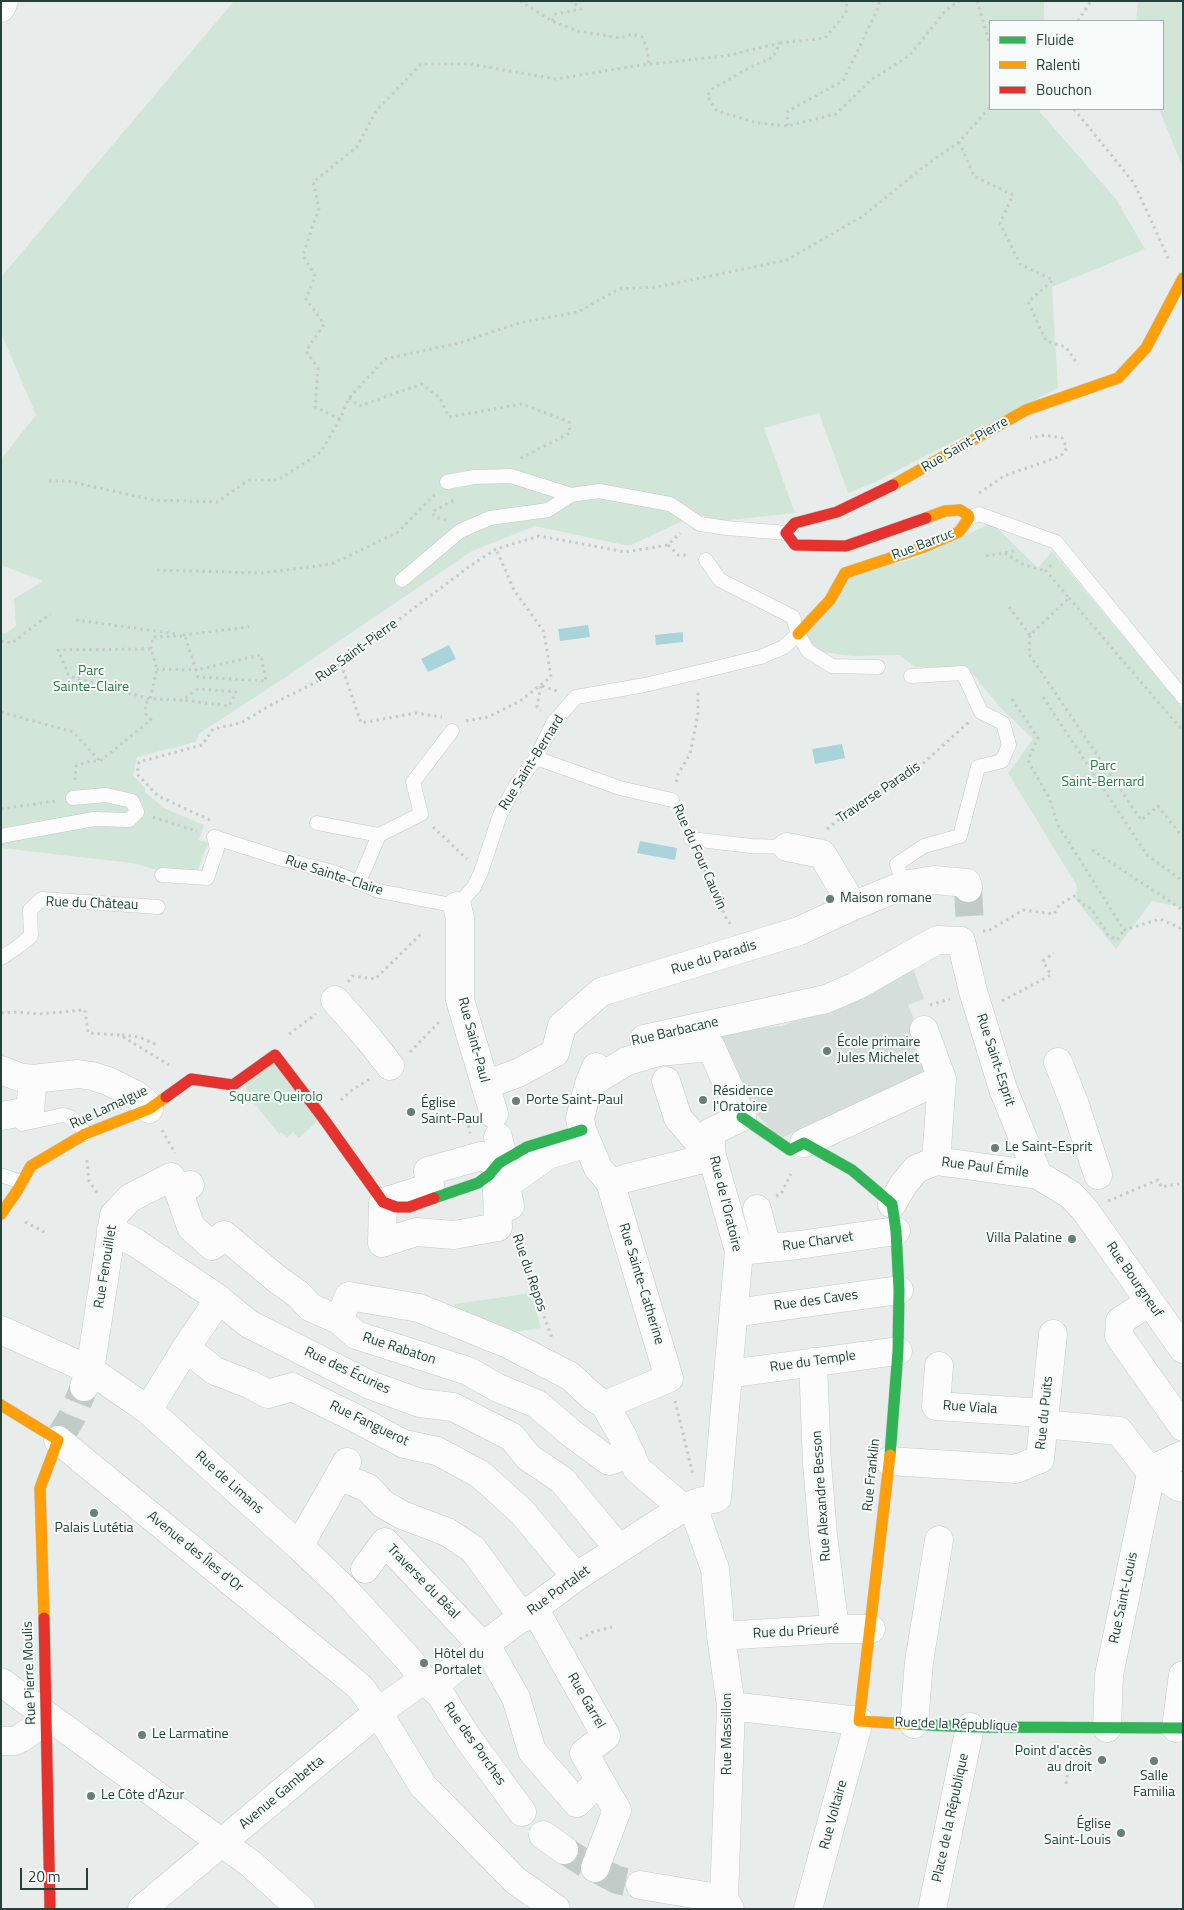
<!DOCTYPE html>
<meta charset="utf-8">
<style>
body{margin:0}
#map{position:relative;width:1184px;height:1910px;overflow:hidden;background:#e8edeb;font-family:"Titillium Web",sans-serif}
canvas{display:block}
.frame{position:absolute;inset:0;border:2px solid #24423a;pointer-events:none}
.legend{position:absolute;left:989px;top:20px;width:175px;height:90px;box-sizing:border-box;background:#f7fbf9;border:1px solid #a3b1ad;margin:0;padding:6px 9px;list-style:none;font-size:15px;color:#24423a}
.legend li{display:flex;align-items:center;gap:10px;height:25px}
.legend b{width:25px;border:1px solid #a3b1ad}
.scale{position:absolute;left:20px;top:1868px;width:68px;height:22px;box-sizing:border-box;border:2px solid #24423a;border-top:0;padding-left:6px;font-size:15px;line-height:18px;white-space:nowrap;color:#24423a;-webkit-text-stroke:4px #f7fbf9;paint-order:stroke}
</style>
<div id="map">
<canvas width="1184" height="1910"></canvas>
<div class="frame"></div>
<ul class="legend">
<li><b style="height:6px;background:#30b455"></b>Fluide</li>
<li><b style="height:6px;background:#ff9f0a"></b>Ralenti</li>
<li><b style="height:6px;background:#e5322d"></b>Bouchon</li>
</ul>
<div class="scale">20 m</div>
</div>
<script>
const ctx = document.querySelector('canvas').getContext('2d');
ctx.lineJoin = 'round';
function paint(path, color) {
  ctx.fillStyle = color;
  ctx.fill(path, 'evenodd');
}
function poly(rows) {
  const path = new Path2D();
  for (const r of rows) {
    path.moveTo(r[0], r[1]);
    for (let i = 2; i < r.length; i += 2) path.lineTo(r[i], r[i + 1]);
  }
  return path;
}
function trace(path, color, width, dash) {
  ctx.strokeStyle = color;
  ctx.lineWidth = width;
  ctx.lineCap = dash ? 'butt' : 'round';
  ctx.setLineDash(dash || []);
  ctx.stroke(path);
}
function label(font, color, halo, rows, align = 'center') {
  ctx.font = font + ' "Titillium Web",sans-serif';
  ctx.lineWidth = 4;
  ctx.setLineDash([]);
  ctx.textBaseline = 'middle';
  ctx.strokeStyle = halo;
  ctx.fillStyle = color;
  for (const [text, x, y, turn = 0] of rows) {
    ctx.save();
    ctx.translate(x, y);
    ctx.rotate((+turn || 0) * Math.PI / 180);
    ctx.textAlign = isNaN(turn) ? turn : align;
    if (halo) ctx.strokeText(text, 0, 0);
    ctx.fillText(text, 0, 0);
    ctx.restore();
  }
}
paint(poly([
 [913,968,924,999,908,1005,936,1070,779,1139,753,1110,719,1032,782,1026,817,1012]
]), '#d6dedb');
paint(poly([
 [234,1,1044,1,1044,21,990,21,990,109,1040,109,1040,112,1116,199,1145,249,1052,287,1058,388,873,483,848,493,819,413,764,428,795,513,721,521,697,514,629,546,535,526,472,551,283,679,200,733,196,742,137,757,133,775,145,788,145,792,164,808,204,825,199,840,208,843,196,875,153,869,132,863,1,848,1,633,5,634,16,626,14,599,43,581,1,565,1,459,36,415,1,333,1,277],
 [1138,1,1183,1,1183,168,1159,109,1163,109,1163,21,1136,21],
 [992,523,1038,568,1052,551,1183,708,1183,908,1152,901,1116,949,1076,900,1077,886,1008,773,1033,739,999,706,967,667,915,667,899,655,853,656,814,651,805,633,848,576,913,559],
 [272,1060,319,1120,299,1138,293,1132,287,1137,281,1132,279,1134,249,1097,245,1083],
 [531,1293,541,1328,514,1332,454,1311,455,1304]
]), '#d1e6d8');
paint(poly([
 [588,625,590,637,560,641,558,629],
 [683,632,683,642,656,645,655,635],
 [449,645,456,659,428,672,421,659],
 [842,744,845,758,815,764,812,749],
 [640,841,677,848,675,860,637,853]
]), '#a9d4db');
trace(poly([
 [968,888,970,927],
 [58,1440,72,1417,84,1387],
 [564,1850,586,1864],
 [600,1871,617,1880,640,1885]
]), '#c1cbc8', 28, [28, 14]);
const lane = poly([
 [447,482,474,477,511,476,571,495,599,491,670,504,700,524,727,528,786,533],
 [969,518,979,514,1056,542,1183,697],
 [706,560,720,580,793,617,798,634,808,651,832,666,878,667],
 [402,580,460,531,490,518,548,510,571,495],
 [536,758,620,788,672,800],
 [317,823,379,835],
 [1,836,94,819,129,820,137,812,132,801,106,795,73,798],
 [214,837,279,858,333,872,379,891,457,906,474,887,481,872,500,815,516,785,536,758,553,723,576,697,645,685,761,657,784,647,798,634],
 [691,839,751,846,787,847],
 [162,875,207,878,217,849,214,837],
 [359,882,379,835,421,814,413,782,452,731],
 [904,885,897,864,924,846,960,836,978,767,1002,761,1009,745,1003,723,981,712,963,673,911,676],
 [1,958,19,946,31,936,30,910,42,899,158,907],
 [22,1124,63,1115,70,1117,81,1127,85,1134],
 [1,1175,21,1182]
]);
const street = poly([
 [1,8,4,1],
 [787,847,822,854,853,906],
 [457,906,460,918,460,1000,494,1114],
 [961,941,973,991,1003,1089,1038,1175],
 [335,1000,369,1039,390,1066],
 [924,1030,942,1079,936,1161],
 [644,1039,826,999,856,986,937,940,961,941],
 [1058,1062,1075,1105,1098,1175],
 [596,1067,589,1084,580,1118,582,1130,598,1168,610,1182,669,1378,605,1405],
 [1,1070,19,1077,33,1079,78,1074,92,1076,108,1081,136,1095,146,1103,149,1109],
 [666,1081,678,1118,701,1145,711,1144],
 [485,1085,518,1073,555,1053,562,1026,601,992,799,931,853,906,904,885,934,880,967,883,968,888],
 [1,1116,30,1111,33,1079],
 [498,1137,502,1154,501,1163],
 [804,1143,942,1079],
 [481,1156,499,1163,497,1190,498,1227,454,1235,416,1232,382,1243,383,1202,418,1191,430,1185,428,1171,481,1156],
 [623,1179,703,1159],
 [179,1192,191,1227,212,1246,224,1235,278,1280,298,1294,310,1307,339,1320,356,1335,468,1371,498,1388,537,1404,571,1433,609,1461,631,1454],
 [892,1204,903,1185,916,1169,936,1161,1038,1175,1071,1195,1085,1210,1183,1349],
 [510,1206,506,1185,548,1155,587,1143],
 [757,1209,767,1248],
 [111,1230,136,1243,216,1297,249,1324,370,1385,420,1403,453,1407,512,1437,528,1457,562,1480,619,1549],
 [739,1251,799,1245,896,1231],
 [1150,1302,1120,1321,1119,1336,1183,1427],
 [734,1313,899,1290],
 [339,1320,349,1296,419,1308,508,1344,570,1376,594,1398,605,1405,622,1435,637,1469,683,1508],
 [1,1330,90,1370,148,1410,299,1546,344,1589,410,1661,423,1680,440,1694,467,1737,522,1812],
 [186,1348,215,1371,249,1384,268,1394,292,1387,355,1418,404,1444,437,1451,480,1474,522,1512,576,1577],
 [813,1362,817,1463,823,1535,835,1629],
 [939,1366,936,1406,1044,1413],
 [728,1373,735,1373,898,1351],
 [84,1387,90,1370,114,1215,130,1198,171,1177,179,1192,190,1185],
 [148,1410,186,1348,219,1299],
 [1043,1424,1119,1431,1146,1466,1152,1469,1109,1675,1107,1728],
 [58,1440,360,1687,378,1712,423,1786,516,1881,556,1909],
 [1183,1455,1152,1469,1179,1487,1183,1488],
 [889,1461,1016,1469,1040,1459,1053,1334],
 [339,1476,368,1488,383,1504,402,1515,447,1532,473,1549,523,1618],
 [699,1502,697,1518,715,1569,721,1636,731,1706,724,1899,730,1909],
 [299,1546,347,1462],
 [365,1569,385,1542,493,1657,516,1698,532,1751,577,1803,599,1781],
 [534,1608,606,1736,584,1753,617,1810,595,1868],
 [721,1636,835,1629,871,1629],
 [423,1680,437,1683,483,1646,576,1577,679,1510,699,1502,717,1498,739,1251,712,1156,709,1133,742,1117,711,1047,658,1052,627,1061,589,1084],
 [1,1682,251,1864,301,1909],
 [731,1706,859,1721,808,1909],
 [914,1724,919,1662,939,1540],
 [1176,1728,1183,1675],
 [1,1741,15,1741,21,1738,35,1728,47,1716],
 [543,1835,564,1850],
 [640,1885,724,1899],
 [142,1909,378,1712,423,1680],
 [932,1909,970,1727]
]);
const fast = poly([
 [742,1117,790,1150,804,1143,852,1170,892,1204,896,1231,899,1290,898,1351,890,1455],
 [434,1198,478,1183,489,1175,499,1163,527,1147,582,1130],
 [908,1724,970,1727,1183,1728]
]);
const slow = poly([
 [893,485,1026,410,1118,378,1146,348,1183,278],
 [798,634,830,600,845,573,924,547,959,532,969,518,968,515,960,510,945,511,926,518],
 [1,1214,17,1191,31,1166,85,1134,149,1109,166,1097],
 [1,1405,58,1440,40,1488,44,1618],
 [890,1455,859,1721,908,1724]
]);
const jam = poly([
 [893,485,837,512,795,523,786,533,795,545,846,546,926,518],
 [166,1097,191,1079,233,1085,275,1055,323,1118,383,1202,396,1207,409,1207,434,1198],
 [44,1618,50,1909]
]);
trace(lane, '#c5cac8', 15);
trace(street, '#c5cac8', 29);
trace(fast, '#c3cbc8', 12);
trace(slow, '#c3cbc8', 12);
trace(jam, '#c3cbc8', 12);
trace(poly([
 [520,1,552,21,578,31,621,38,632,34,642,37,647,48,649,64],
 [977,1,990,44],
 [552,21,556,14,581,9,572,1],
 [1078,21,1091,1],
 [780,43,825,38,846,13,847,1],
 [1074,109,1134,183,1169,260],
 [787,126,788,111,843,81,879,6,879,1],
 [959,142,974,176,1013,195,1000,223,1020,264,1053,280,1028,302,1046,341,1066,347,1078,365],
 [349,398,359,406,422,384,440,398,449,417,522,404,569,422,570,433,519,459],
 [340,419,315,407,318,368,306,351,324,324,306,299,315,276,303,255,319,208,313,182,357,147,376,111,421,64,469,64,556,79,634,66,725,56,780,43,773,57,753,66,712,89,707,96,717,111,758,123,787,126,836,114,872,79,910,55,946,10,959,1],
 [49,481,68,481,153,500,217,502,249,480,278,480,321,452,340,419,349,398,385,359,459,343,519,323,578,312,619,289,657,287,787,260,863,216,921,169,959,142,990,107],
 [979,493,1004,476,1061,456,1067,448,1062,438,1045,435,1030,438],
 [446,520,435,517,432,512,454,500],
 [668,545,678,555,688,555],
 [1005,553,1024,565,1046,571],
 [986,556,1014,551],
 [1051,565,1046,571,1069,598,1030,635,1029,654,1141,820,1158,806,1180,834,1183,834],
 [157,570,262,573,332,564,398,532,436,493],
 [1069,598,1183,731],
 [1009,607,1030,635],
 [76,620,177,634],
 [183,635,249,627],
 [1,641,12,643,50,614],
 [151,649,153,637,185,636,196,670,261,655,266,681,198,677,196,670,157,669],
 [341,664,361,723,416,713,442,717],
 [541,686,537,707,541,711],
 [542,686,557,691],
 [1043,697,1147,855,1183,881],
 [1012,699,1038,738,1028,760,1050,800,1058,825,1124,930,1160,919,1180,928,1183,926],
 [1,712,73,732,99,760],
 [466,721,488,717,520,701,551,677,544,632,514,590,496,549],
 [75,780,76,766,90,761,100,761,151,720,146,714,145,704,150,699,69,676,58,650,151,649,157,669,150,699,182,700,198,689,236,692,229,706,182,700],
 [676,782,678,774,690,754,698,714,698,691],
 [1,809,56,801],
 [153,817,197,831],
 [210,820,158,796,137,774,139,762,202,745,213,729,241,723,269,706,316,682,470,566,496,549,539,536,626,552,668,545,680,533],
 [433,827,467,859],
 [827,829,865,799,907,778,969,722],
 [1092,850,1183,910],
 [699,857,727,920,732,926],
 [983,931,988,931,1023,910,1054,914,1059,905,1074,896,1086,907,1091,908,1108,935,1117,940,1124,930],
 [348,982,353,976,375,979,421,934],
 [1002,1001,1051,975,1043,961,1054,953],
 [930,1005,950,999],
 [1,1013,18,1012,38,1014,85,1010,88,1033,120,1035,169,1065],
 [289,1034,316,1014],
 [122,1035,139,1037,157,1045],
 [410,1052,441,1020],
 [341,1100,352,1090,370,1079],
 [467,1119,470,1133],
 [162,1130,175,1153],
 [87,1160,89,1181,99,1195],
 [776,1196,781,1194,791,1174],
 [1108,1201,1158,1180,1161,1187,1183,1183],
 [25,1222,46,1233],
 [517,1243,552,1338],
 [675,1401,693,1475],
 [580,1639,593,1632,612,1627],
 [1040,1755,1064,1756,1065,1750],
 [1066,1784,1071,1752]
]), '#c3ccca', 3, [2.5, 4]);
trace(lane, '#fcfcfc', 14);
trace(street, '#fcfcfc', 28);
trace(fast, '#30b455', 11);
trace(slow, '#ff9f0a', 11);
trace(jam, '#e5322d', 11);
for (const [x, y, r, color] of [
 [830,899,5,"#697e78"],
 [827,1051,5,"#697e78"],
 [703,1100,5,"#697e78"],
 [516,1101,5,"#697e78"],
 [411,1112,5,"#697e78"],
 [995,1148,5,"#697e78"],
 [1072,1239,5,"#697e78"],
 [94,1513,5,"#697e78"],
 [424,1663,5,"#697e78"],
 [142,1735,5,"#697e78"],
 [1102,1760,5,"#697e78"],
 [1154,1761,5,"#697e78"],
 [91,1796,5,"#697e78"],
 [1121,1833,5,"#697e78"]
]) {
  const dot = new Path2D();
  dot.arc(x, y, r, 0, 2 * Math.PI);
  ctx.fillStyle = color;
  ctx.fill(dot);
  trace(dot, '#f7fbf9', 2);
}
label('14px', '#24423a', '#f7fbf9', [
 ["Rue Saint-Pierre",965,445,-30],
 ["Rue Barruc",923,545,-21],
 ["Rue Saint-Pierre",357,651,-36],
 ["Rue Saint-Bernard",532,763,-58],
 ["Traverse Paradis",879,793,-34],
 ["Rue du Four Cauvin",699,857,66],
 ["Rue Sainte-Claire",334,876,18],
 ["Rue du Château",92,904,2],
 ["Rue du Paradis",714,958,-17],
 ["Rue Barbacane",675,1032,-13],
 ["Rue Saint-Paul",473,1040,75],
 ["Rue Saint-Esprit",995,1060,72],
 ["Rue Lamalgue",109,1108,-25],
 ["Rue Paul Émile",985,1168,7],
 ["Rue de l'Oratoire",725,1204,76],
 ["Rue Charvet",818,1242,-8],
 ["Rue Fenouillet",106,1267,-81],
 ["Rue du Repos",529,1273,71],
 ["Rue Bourgneuf",1134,1280,55],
 ["Rue Sainte-Catherine",641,1284,73],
 ["Rue des Caves",816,1301,-8],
 ["Rue Rabaton",399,1349,18],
 ["Rue du Temple",813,1362,-8],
 ["Rue des Écuries",347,1371,25],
 ["Rue Viala",970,1408,4],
 ["Rue du Puits",1045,1413,-84],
 ["Rue Fanguerot",369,1424,26],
 ["Rue Franklin",872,1475,-84],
 ["Rue de Limans",229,1483,42],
 ["Rue Alexandre Besson",822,1496,-94],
 ["Avenue des Îles d'Or",195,1552,39],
 ["Traverse du Béal",423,1582,46],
 ["Rue Portalet",559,1591,-36],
 ["Rue Saint-Louis",1124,1598,-78],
 ["Rue du Prieuré",796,1632,-3],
 ["Rue Pierre Moulis",30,1673,-92],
 ["Rue Garrel",586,1701,60],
 ["Rue de la République",956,1725,2],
 ["Rue Massillon",728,1734,-90],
 ["Rue des Porches",474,1744,55],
 ["Avenue Gambetta",282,1793,-40],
 ["Rue Voltaire",834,1815,-75],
 ["Place de la République",951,1818,-78]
]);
label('14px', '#2d7a4b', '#f7fbf9', [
 ["Parc",91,672],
 ["Sainte-Claire",91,688],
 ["Parc",1103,767],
 ["Saint-Bernard",1103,783],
 ["Square Queirolo",276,1098]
]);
label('14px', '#24423a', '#f7fbf9', [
 ["Maison romane",840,899],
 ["École primaire",837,1043],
 ["Jules Michelet",837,1059],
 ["Résidence",713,1092],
 ["l'Oratoire",713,1108],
 ["Porte Saint-Paul",526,1101],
 ["Église",421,1104],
 ["Saint-Paul",421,1120],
 ["Le Saint-Esprit",1005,1148],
 ["Villa Palatine",1062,1239,"right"],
 ["Palais Lutétia",94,1529,"center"],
 ["Hôtel du",434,1655],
 ["Portalet",434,1671],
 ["Le Larmatine",152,1735],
 ["Point d'accès",1092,1752,"right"],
 ["au droit",1092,1768,"right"],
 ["Salle",1154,1777,"center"],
 ["Familia",1154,1793,"center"],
 ["Le Côte d'Azur",101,1796],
 ["Église",1111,1825,"right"],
 ["Saint-Louis",1111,1841,"right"]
], 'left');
</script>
